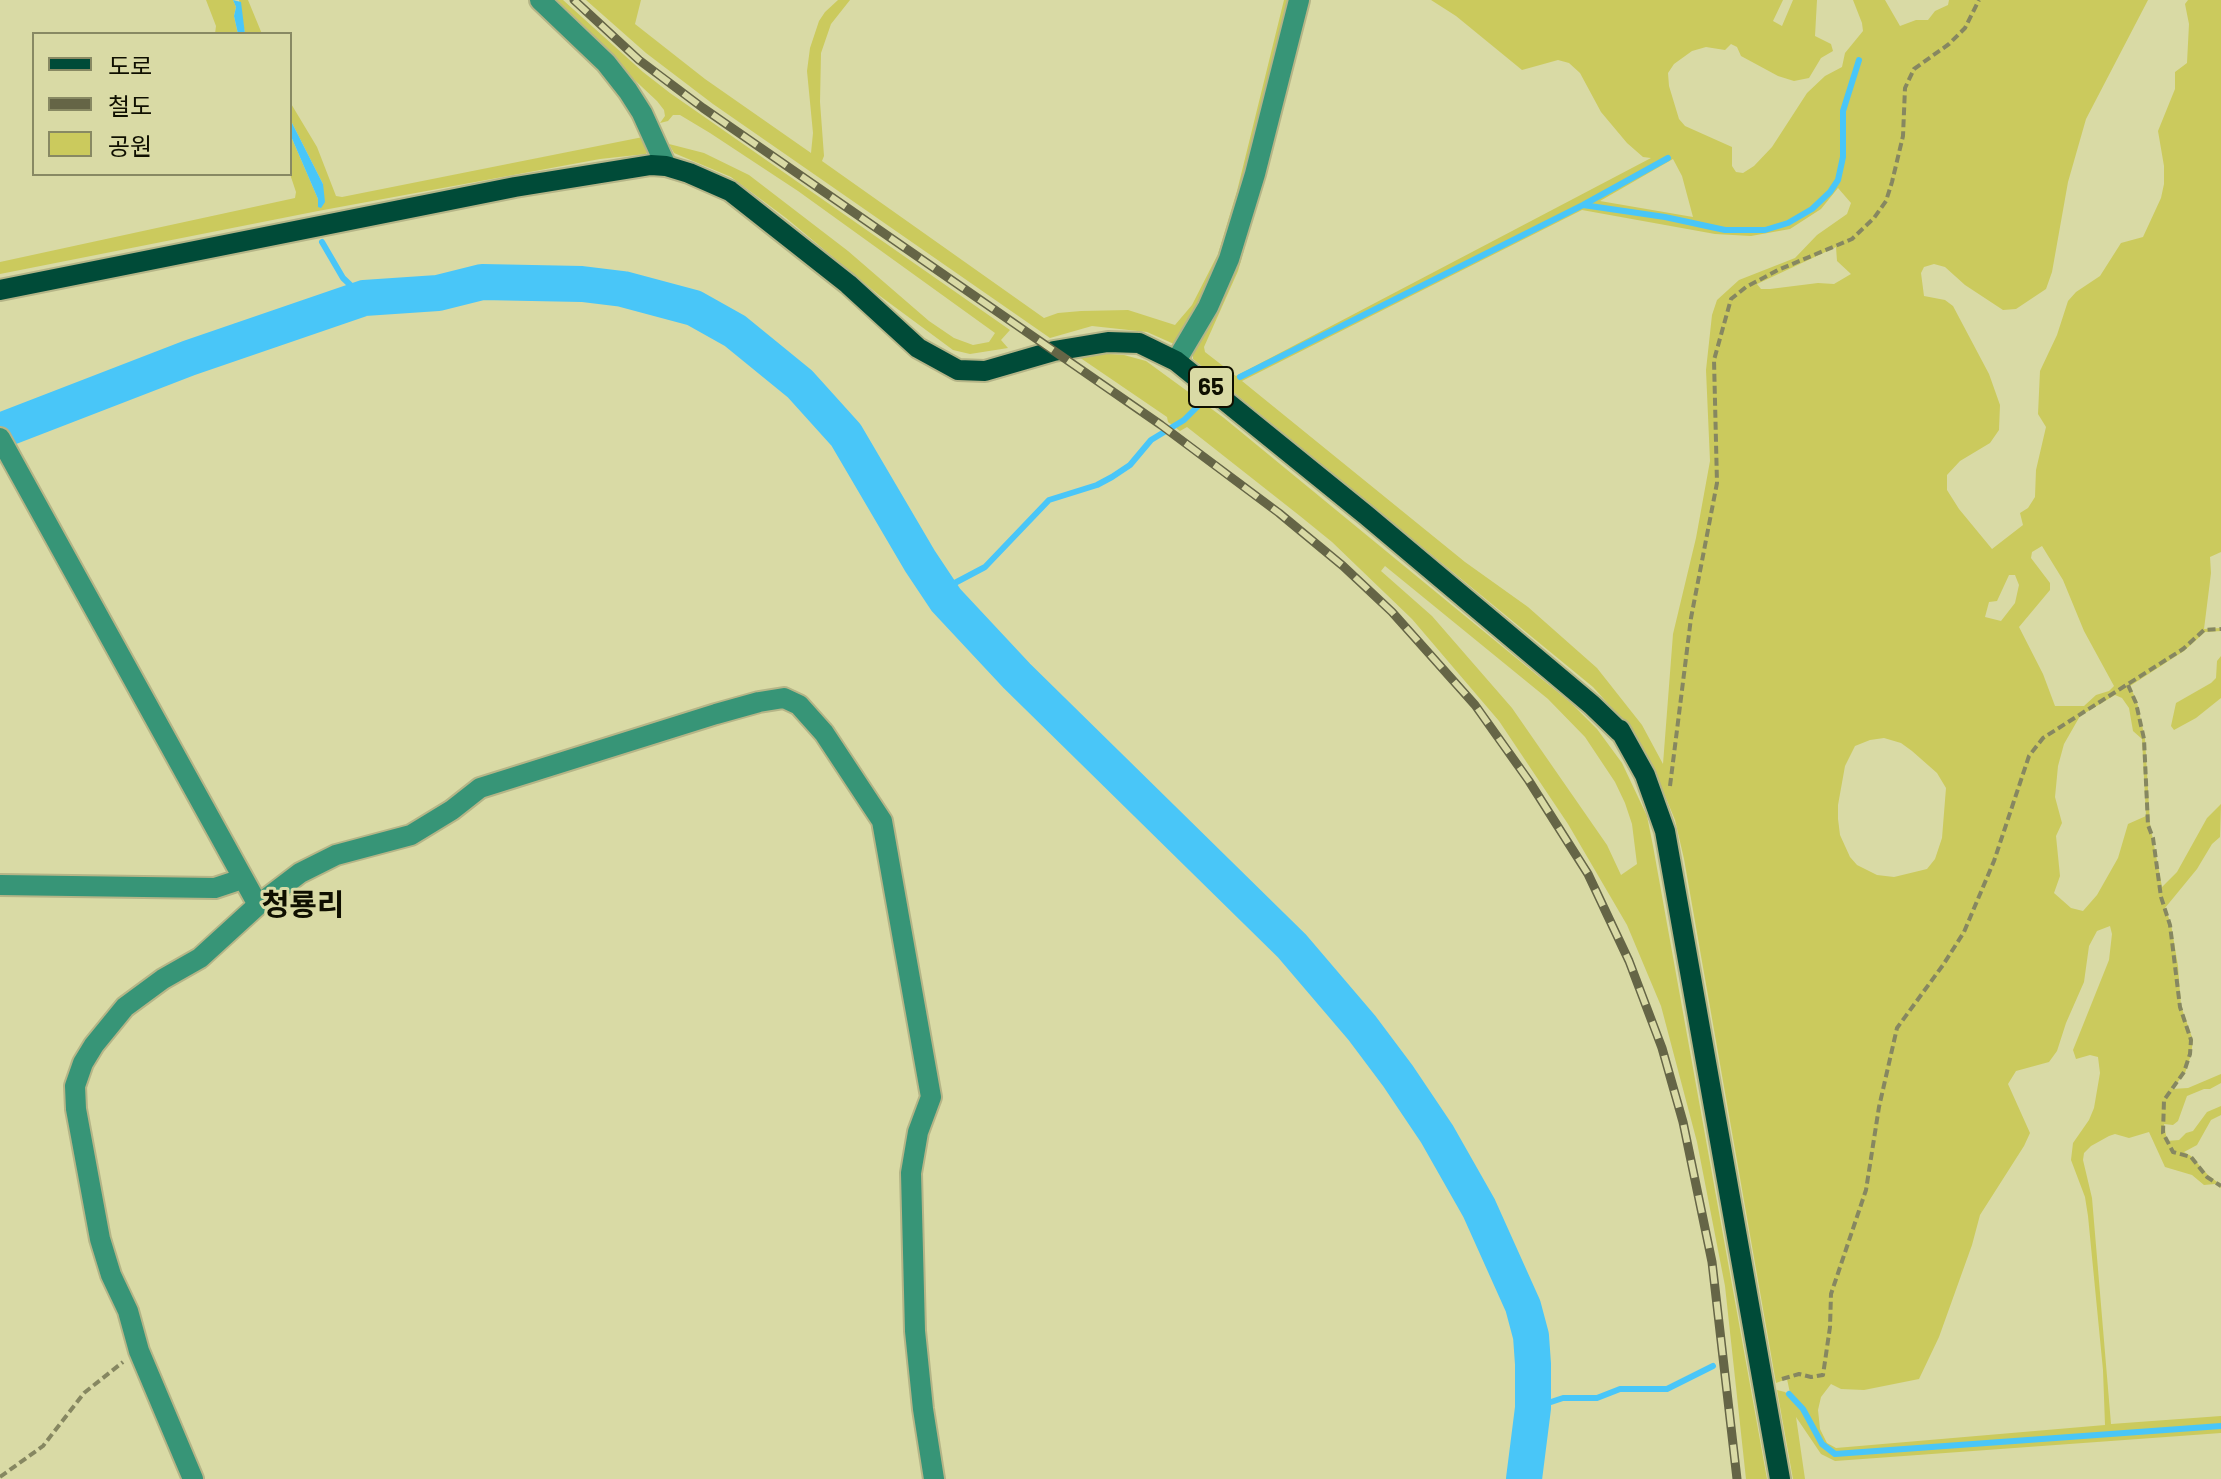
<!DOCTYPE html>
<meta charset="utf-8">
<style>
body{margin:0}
#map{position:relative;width:2221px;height:1479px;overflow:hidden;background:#d9daa5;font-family:Barlow,"Noto Sans KR",sans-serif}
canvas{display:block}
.legend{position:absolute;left:32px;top:32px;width:260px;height:144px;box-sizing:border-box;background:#d9daa5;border:2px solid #888963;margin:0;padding:10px 14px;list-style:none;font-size:24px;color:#0f0f00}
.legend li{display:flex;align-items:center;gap:16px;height:40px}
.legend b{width:40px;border:2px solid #888963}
</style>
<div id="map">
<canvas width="2221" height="1479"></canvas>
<ul class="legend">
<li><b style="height:10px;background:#004b38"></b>도로</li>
<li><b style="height:10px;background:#656546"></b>철도</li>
<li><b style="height:22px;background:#cbca5d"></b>공원</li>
</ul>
</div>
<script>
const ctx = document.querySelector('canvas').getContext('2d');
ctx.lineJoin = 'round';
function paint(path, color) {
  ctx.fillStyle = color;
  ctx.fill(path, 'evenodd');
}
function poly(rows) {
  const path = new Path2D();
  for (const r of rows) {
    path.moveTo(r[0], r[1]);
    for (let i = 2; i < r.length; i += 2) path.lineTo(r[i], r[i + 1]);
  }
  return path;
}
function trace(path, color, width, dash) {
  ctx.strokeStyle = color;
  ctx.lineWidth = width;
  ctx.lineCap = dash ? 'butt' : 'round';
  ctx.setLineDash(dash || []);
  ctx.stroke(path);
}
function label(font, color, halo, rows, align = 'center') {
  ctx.font = font + ' Barlow,"Noto Sans KR",sans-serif';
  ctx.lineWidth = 6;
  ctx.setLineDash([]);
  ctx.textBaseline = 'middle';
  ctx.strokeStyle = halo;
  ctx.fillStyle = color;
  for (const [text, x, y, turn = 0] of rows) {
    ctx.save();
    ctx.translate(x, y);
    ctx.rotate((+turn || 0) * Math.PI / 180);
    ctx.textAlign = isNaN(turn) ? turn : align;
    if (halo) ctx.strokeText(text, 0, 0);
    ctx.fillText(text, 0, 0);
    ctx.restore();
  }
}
paint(poly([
 [206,0,233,0,236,7,234,16,238,34,215,34,216,26],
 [239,0,248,0,262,34,245,34],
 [549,0,563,0,643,72,670,93,1010,330,1001,340,1008,348,970,354,953,350,880,296,786,218,731,177,674,153,669,144,704,153,749,175,848,251,929,321,954,338,973,345,989,342,995,333,798,191,710,133,680,115,673,115,668,121,660,123,665,116,664,110,657,101],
 [586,0,641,0,635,24,705,79,811,153,813,133,807,71,810,48,819,21,825,12,838,0,850,0,831,24,821,53,820,102,824,156,822,161,1044,318,1058,313,1081,311,1128,310,1175,325,1192,305,1218,254,1237,191,1284,0,1292,0,1232,235,1184,334,1174,344,1147,332,1092,326,1050,338,713,104,646,53],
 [1431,0,1783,0,1773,21,1782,26,1793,0,1817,0,1815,36,1831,44,1833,51,1821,58,1809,78,1794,81,1778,76,1741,56,1737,47,1731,44,1725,50,1706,47,1692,51,1674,64,1668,73,1669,86,1679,119,1685,126,1732,147,1732,166,1736,172,1743,173,1754,166,1772,147,1807,93,1825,76,1842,67,1845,53,1863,31,1862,23,1853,0,1885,0,1900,26,1916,20,1928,20,1935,11,1948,5,1949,0,2148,0,2086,119,2068,182,2052,272,2046,289,2016,309,2003,310,1965,285,1945,267,1934,264,1924,267,1921,273,1924,296,1945,300,1953,306,1989,374,2000,405,1999,430,1990,443,1960,461,1947,475,1947,490,1959,509,1992,549,2023,525,2020,513,2028,508,2035,497,2036,470,2046,427,2038,414,2040,371,2057,335,2068,301,2076,292,2100,276,2121,243,2143,237,2161,198,2164,184,2164,166,2158,131,2175,89,2175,72,2187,63,2189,24,2185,4,2188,0,2221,0,2221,552,2210,557,2211,573,2204,629,2221,628,2221,631,2205,632,2184,651,2130,686,2137,702,2145,739,2150,824,2162,887,2177,872,2207,818,2221,804,2220,837,2212,844,2197,869,2165,908,2171,924,2178,966,2181,1006,2193,1040,2191,1055,2185,1073,2172,1089,2188,1088,2221,1074,2221,1083,2210,1089,2204,1089,2187,1096,2178,1121,2173,1125,2164,1124,2167,1141,2179,1140,2186,1133,2193,1131,2207,1112,2221,1106,2221,1115,2211,1120,2197,1145,2184,1152,2191,1156,2208,1175,2221,1185,2221,1188,2215,1184,2204,1185,2192,1175,2165,1167,2149,1132,2129,1138,2115,1134,2109,1136,2091,1146,2084,1153,2083,1160,2092,1198,2111,1424,2221,1416,2221,1424,1835,1452,1823,1444,1804,1408,1790,1393,1787,1379,1776,1383,1684,859,1675,820,1652,764,1628,726,1593,687,1193,359,1193,349,1263,183,1238,271,1204,347,1205,352,1236,376,1651,158,1643,157,1627,143,1601,112,1580,73,1569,63,1558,60,1522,70,1456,16],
 [1673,159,1682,176,1693,217,1600,201],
 [1838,188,1851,203,1847,214,1817,235,1795,258,1739,280,1717,300,1712,315,1706,370,1710,461,1696,538,1673,634,1663,764,1642,725,1597,668,1528,607,1465,562,1242,381,1582,210,1715,234,1751,236,1790,229,1821,209],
 [1836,247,1837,261,1851,274,1834,284,1818,283,1770,289,1761,289,1757,284],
 [2042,546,2063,580,2084,631,2114,686,2109,691,2096,695,2084,706,2055,706,2043,674,2019,627,2050,590,2050,583,2031,558,2032,552],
 [2009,575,2015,575,2019,585,2015,603,2001,621,1985,617,1989,602,1997,601],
 [2115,695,2122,698,2129,708,2133,731,2142,739,2146,816,2128,824,2118,858,2097,895,2083,911,2071,908,2054,893,2060,876,2056,836,2062,823,2055,797,2058,766,2064,744,2080,716],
 [1884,738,1901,743,1912,751,1937,773,1946,788,1942,838,1935,859,1927,869,1894,877,1877,875,1857,865,1850,857,1840,835,1838,819,1838,805,1845,766,1855,746,1870,740],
 [2110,926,2112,934,2109,960,2073,1050,2076,1059,2090,1055,2098,1057,2100,1073,2094,1108,2089,1120,2073,1143,2071,1160,2085,1197,2088,1216,2103,1370,2105,1425,1836,1448,1827,1443,1820,1429,1818,1410,1821,1397,1831,1384,1841,1389,1864,1390,1919,1379,1939,1337,1972,1245,1980,1215,2024,1146,2030,1133,2008,1084,2016,1071,2049,1062,2057,1051,2066,1023,2084,982,2089,946,2097,931],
 [290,102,317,147,336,196,342,197,648,136,649,150,646,154,600,159,318,211,0,274,0,262,295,198,296,192,290,174,290,134,318,199,318,207,323,184,290,119],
 [1094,353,1124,355,1146,361,1224,418,1571,703,1597,729,1622,763,1647,816,1653,846,1767,1479,1746,1479,1725,1286,1697,1142,1661,1006,1627,925,1568,824,1499,721,1412,619,1332,542,1300,516,1187,427,1180,431,1168,422,1167,417,1079,357],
 [1385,566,1548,699,1585,737,1615,782,1625,803,1632,824,1637,864,1621,875,1607,845,1512,708,1432,616,1381,571],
 [2221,656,2221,698,2196,718,2174,730,2171,726,2176,703,2211,683,2216,678,2217,661],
 [1777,1390,1785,1392,1798,1405,1820,1445,1835,1455,2221,1428,2221,1433,1835,1461,1821,1454,1796,1417,1805,1479,1793,1479]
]), '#cbca5d');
paint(poly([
 [233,0,241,2,245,34,238,34,234,16,236,7],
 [290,119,323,184,325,202,321,208,318,207,318,199,290,134]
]), '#49c6f8');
trace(poly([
 [1583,205,1665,217,1725,230,1765,230,1788,223,1812,209,1830,192,1838,180,1843,157,1843,111,1859,60],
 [322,242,343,278,364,298],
 [1240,377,1583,205,1668,158],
 [946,600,951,585,985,567,1049,500,1097,485,1112,477,1130,465,1151,440,1184,420,1200,404],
 [1789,1394,1803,1409,1822,1444,1835,1454,2221,1426],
 [1533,1408,1563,1398,1597,1398,1620,1389,1667,1389,1713,1366]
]), '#49c6f8', 6);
trace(poly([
 [0,431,189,358,364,298,438,293,482,282,582,284,623,289,694,308,735,331,800,384,846,435,920,561,946,600,1017,676,1292,946,1362,1028,1398,1076,1437,1134,1479,1208,1523,1306,1531,1336,1533,1364,1533,1408,1524,1479]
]), '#49c6f8', 36);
const minor = poly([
 [540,0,606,63,628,91,642,113,666,166],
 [1176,361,1208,307,1229,259,1255,174,1299,0],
 [0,438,258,905],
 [0,885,215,888,242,879],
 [193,1479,139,1351,128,1311,111,1275,100,1239,76,1109,75,1086,83,1063,94,1045,125,1007,163,979,200,958,258,905,300,873,336,855,411,835,452,810,480,788,716,714,759,702,784,698,799,705,824,733,882,821,931,1097,918,1132,911,1173,915,1331,923,1409,934,1479]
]);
const major = poly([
 [0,290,515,187,651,165,666,166,689,173,730,191,848,284,918,348,958,370,985,371,1054,351,1108,342,1139,343,1176,361,1366,515,1592,705,1620,732,1620,730,1645,775,1665,831,1780,1479]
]);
trace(minor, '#b5b587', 24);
trace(major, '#b5b587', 24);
trace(poly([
 [2128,685,2136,703,2144,739,2148,825,2153,838,2161,897,2170,925,2180,1007,2191,1040,2190,1054,2184,1072,2164,1100,2163,1133,2173,1152,2191,1157,2207,1177,2221,1186],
 [1670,786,1691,618,1717,483,1714,360,1731,299,1746,287,1778,270,1852,239,1874,218,1886,201,1892,182,1903,136,1905,88,1914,69,1949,44,1965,28,1979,0],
 [1782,1379,1799,1374,1811,1377,1823,1375,1830,1327,1831,1294,1866,1190,1879,1107,1897,1028,1943,965,1964,932,1994,861,2029,756,2043,738,2183,649,2204,630,2221,629],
 [0,1477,43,1446,84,1393,123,1362]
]), '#868761', 4, [8, 4]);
trace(minor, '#379577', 20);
trace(major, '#004b38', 20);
const rail = poly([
 [574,0,639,60,703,108,1161,425,1279,513,1343,566,1392,612,1475,705,1529,781,1588,874,1629,961,1662,1048,1683,1122,1712,1262,1737,1479]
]);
trace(rail, '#656546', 9);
trace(rail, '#d9daa5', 6, [18]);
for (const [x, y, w] of [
 [1211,387,44]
]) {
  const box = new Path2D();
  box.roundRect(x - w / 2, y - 20, w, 40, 6);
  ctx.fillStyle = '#d9daa5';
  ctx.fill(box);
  trace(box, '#0f0f00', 2);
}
label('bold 24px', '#0f0f00', null, [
 ["65",1211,387]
]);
label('bold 30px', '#0f0f00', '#d9daa5', [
 ["청룡리",303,905]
]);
</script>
